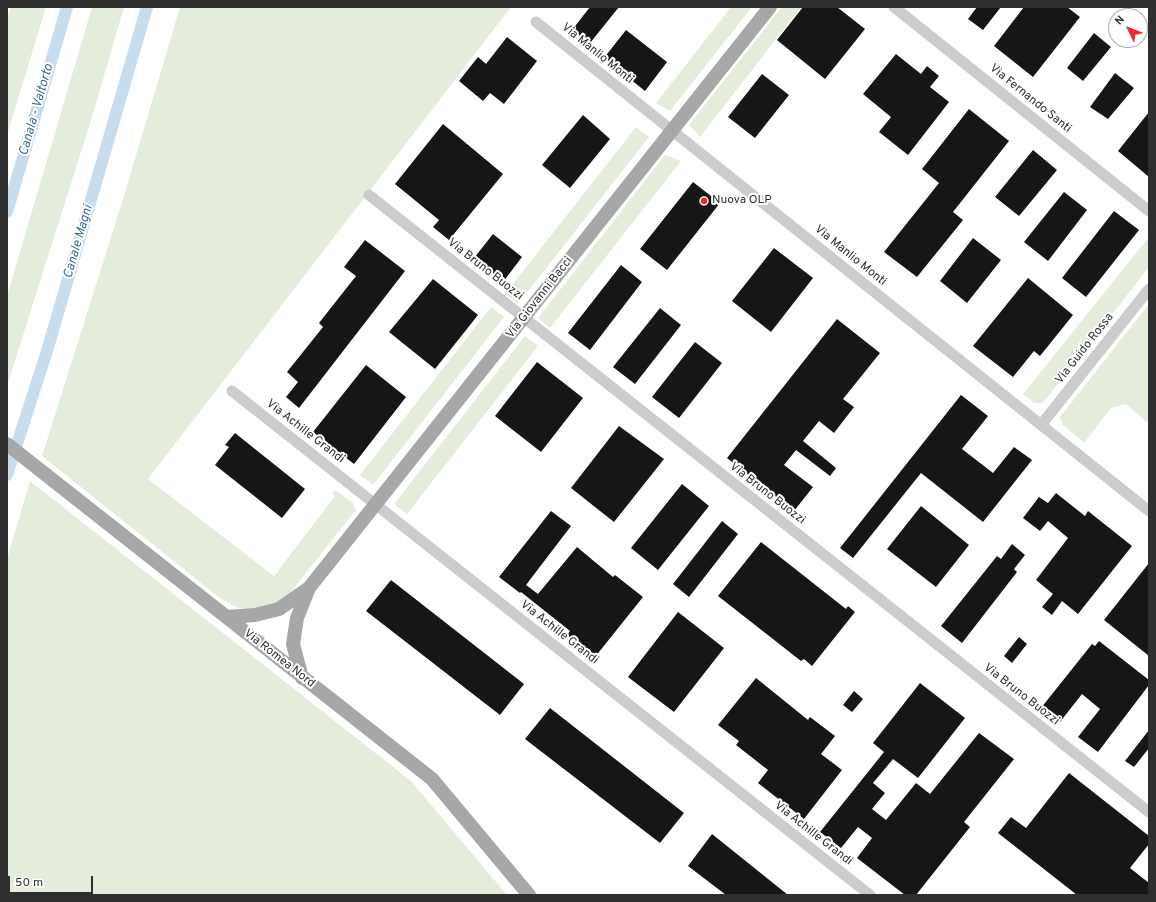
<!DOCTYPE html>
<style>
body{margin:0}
#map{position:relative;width:1156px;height:902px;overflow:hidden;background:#fff;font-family:Overpass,sans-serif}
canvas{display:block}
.frame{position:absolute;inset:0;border:8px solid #2f2f2f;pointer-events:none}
.north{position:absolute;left:1108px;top:8px;width:40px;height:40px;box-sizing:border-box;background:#fff;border:1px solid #acacac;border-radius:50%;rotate:313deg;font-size:11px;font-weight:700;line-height:16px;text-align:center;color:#2f2f2f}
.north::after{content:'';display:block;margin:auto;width:14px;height:18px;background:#ee2830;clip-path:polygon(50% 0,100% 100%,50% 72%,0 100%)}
.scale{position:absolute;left:8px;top:876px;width:85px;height:18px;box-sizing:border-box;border:2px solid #2f2f2f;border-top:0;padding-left:5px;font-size:12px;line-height:14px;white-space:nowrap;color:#2f2f2f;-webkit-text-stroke:3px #fff;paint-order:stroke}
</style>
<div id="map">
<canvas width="1156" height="902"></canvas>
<div class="frame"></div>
<div class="north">N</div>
<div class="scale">50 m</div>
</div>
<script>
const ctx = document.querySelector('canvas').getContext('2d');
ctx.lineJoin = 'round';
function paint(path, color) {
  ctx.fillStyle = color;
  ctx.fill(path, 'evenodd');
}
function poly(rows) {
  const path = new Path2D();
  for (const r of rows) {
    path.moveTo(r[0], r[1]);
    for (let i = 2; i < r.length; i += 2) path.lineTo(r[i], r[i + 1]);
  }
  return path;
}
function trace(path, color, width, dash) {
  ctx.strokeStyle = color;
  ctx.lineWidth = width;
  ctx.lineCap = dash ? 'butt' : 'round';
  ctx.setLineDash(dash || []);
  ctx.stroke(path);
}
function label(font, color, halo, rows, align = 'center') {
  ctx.font = font + ' Overpass,sans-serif';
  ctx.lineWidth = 4;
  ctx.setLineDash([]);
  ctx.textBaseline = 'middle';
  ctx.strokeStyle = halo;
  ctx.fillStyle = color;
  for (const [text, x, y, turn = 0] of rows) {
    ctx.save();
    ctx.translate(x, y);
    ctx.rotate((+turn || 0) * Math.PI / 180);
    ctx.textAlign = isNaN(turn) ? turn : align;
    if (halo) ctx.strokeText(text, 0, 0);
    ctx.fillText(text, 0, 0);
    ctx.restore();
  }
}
paint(poly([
 [11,7,46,7,7,135,7,19],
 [92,7,124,7,93,114,7,386,7,296],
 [180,7,511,7,148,479,274,576,335,496,332,493,334,491,336,490,353,503,356,510,290,593,279,603,267,607,249,609,238,608,221,599,42,456,124,196],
 [731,7,752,7,670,111,656,103],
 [782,7,801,7,700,137,689,125],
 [636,127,649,137,518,304,505,294],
 [665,155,681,161,550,328,538,318],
 [1149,237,1149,267,1043,403,1034,403,1023,394],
 [1149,304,1149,424,1126,404,1111,408,1084,443,1063,425,1060,417],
 [491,307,504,317,373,485,360,475],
 [525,336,538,346,407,514,394,504],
 [30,481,411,781,507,895,7,895,7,559]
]), '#e4eddc');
trace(poly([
 [7,212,67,7],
 [7,475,47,351,147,7]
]), '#c7ddee', 12);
paint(poly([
 [590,7,619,7,590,43,572,30],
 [803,7,837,7,865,29,825,79,777,40],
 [977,7,1001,7,983,30,968,19],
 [1024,7,1067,7,1080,17,1033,77,994,46],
 [626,30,667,62,645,91,604,58],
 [1094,33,1111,47,1083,81,1067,68],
 [507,37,537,61,504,104,490,93,483,101,459,81,478,57,486,64],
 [896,54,921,74,927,66,939,76,930,87,949,102,908,155,879,132,891,117,863,94],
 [1115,73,1134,88,1108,119,1090,107],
 [762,74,789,95,755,138,728,117],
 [969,109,1009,141,953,212,963,220,917,277,884,252,939,183,922,169],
 [1149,112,1149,177,1118,151],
 [583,115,610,139,570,188,542,165],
 [443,124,503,174,449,240,433,227,439,220,395,184],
 [1033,150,1057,170,1019,216,995,197],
 [693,182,720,203,667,270,640,249],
 [1064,192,1087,210,1048,261,1024,242],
 [1114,211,1139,230,1086,297,1062,278],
 [493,234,522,257,503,282,474,258],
 [973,238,1001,260,967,303,940,281],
 [365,240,405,271,299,408,286,397,298,382,287,372,323,327,319,323,356,276,344,267],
 [774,248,813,278,771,332,732,301],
 [621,265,642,282,590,350,568,333],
 [1028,278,1073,315,1040,356,1034,351,1013,377,973,346],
 [433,279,478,315,435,369,389,332],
 [660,308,681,325,635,384,613,367],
 [837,319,880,353,843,399,854,407,834,433,819,421,803,441,836,468,830,476,796,450,784,465,813,487,794,511,727,458],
 [695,342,722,363,679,418,652,397],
 [537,362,583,398,541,452,495,416],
 [366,365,406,397,354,464,313,432],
 [961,395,988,416,962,449,993,473,1014,447,1032,460,983,522,921,473,853,558,840,548],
 [619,426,664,459,614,522,571,488],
 [235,433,305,489,282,518,215,465,229,447,225,445],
 [682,484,709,506,658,570,631,548],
 [1056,493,1085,516,1088,511,1132,546,1078,614,1062,601,1052,615,1042,607,1053,594,1036,580,1068,538,1048,521,1040,531,1023,518,1039,497,1048,503],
 [921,506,969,545,936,587,887,549],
 [551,511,571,526,526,585,538,594,577,547,613,577,615,575,643,597,595,657,567,635,570,631,521,592,520,593,499,577],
 [722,521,738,534,689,597,673,584],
 [761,542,846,609,848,606,855,612,812,666,804,659,801,661,718,596],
 [1012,544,1025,555,1014,569,1017,572,962,643,941,626,997,556,1001,559],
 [1149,563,1149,656,1104,620],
 [391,580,524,684,500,715,366,611],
 [678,612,724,648,674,712,628,677],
 [1019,637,1027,644,1012,663,1004,656],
 [1099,641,1149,680,1149,685,1098,752,1078,737,1100,709,1082,694,1060,722,1041,708,1092,644,1095,646],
 [756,678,808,720,810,717,835,736,821,754,842,770,804,819,758,783,768,770,736,745,739,741,718,725],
 [920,683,965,718,918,778,893,759,873,783,885,793,872,809,886,820,916,783,930,794,979,733,1014,759,964,822,970,827,916,895,905,895,857,858,872,838,858,827,841,848,820,832,884,752,873,743],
 [854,691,863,699,852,712,843,705],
 [550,708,684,813,660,843,525,739],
 [1149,730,1149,748,1134,767,1125,761],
 [1069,773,1149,836,1149,844,1130,868,1149,883,1149,895,1077,895,998,833,1011,817,1026,828],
 [712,834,788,895,726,895,688,866]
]), '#161616');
trace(poly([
 [894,7,1149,211],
 [536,22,1149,511],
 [369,195,1149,812],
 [232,391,870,895],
 [1041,425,1149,289]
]), '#ccc', 11);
trace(poly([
 [7,444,432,779,529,895],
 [226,617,255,615,279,609,309,588,770,7],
 [302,678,293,644,297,618,309,588]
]), '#a7a7a7', 14);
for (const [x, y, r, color] of [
 [704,201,4,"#ee2830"]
]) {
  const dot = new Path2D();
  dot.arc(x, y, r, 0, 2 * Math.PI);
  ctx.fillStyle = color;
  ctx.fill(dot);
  trace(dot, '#fff', 1.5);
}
label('12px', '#2f2f2f', '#fff', [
 ["Via Manlio Monti",597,54,39],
 ["Via Fernando Santi",1030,99,39],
 ["Via Manlio Monti",850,256,39],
 ["Via Bruno Buozzi",485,270,38],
 ["Via Giovanni Bacci",540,298,-52],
 ["Via Guido Rossa",1085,349,-52],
 ["Via Achille Grandi",305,432,38],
 ["Via Bruno Buozzi",767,494,38],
 ["Via Achille Grandi",559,633,38],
 ["Via Romea Nord",279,659,38],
 ["Via Bruno Buozzi",1021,695,38],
 ["Via Achille Grandi",813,834,38]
]);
label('12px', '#2f2f2f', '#fff', [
 ["Nuova OLP",712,201]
], 'left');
label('italic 13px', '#386e95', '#fff', [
 ["Canala - Valtorto",37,110,-74],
 ["Canale Magni",79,242,-74]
]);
</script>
